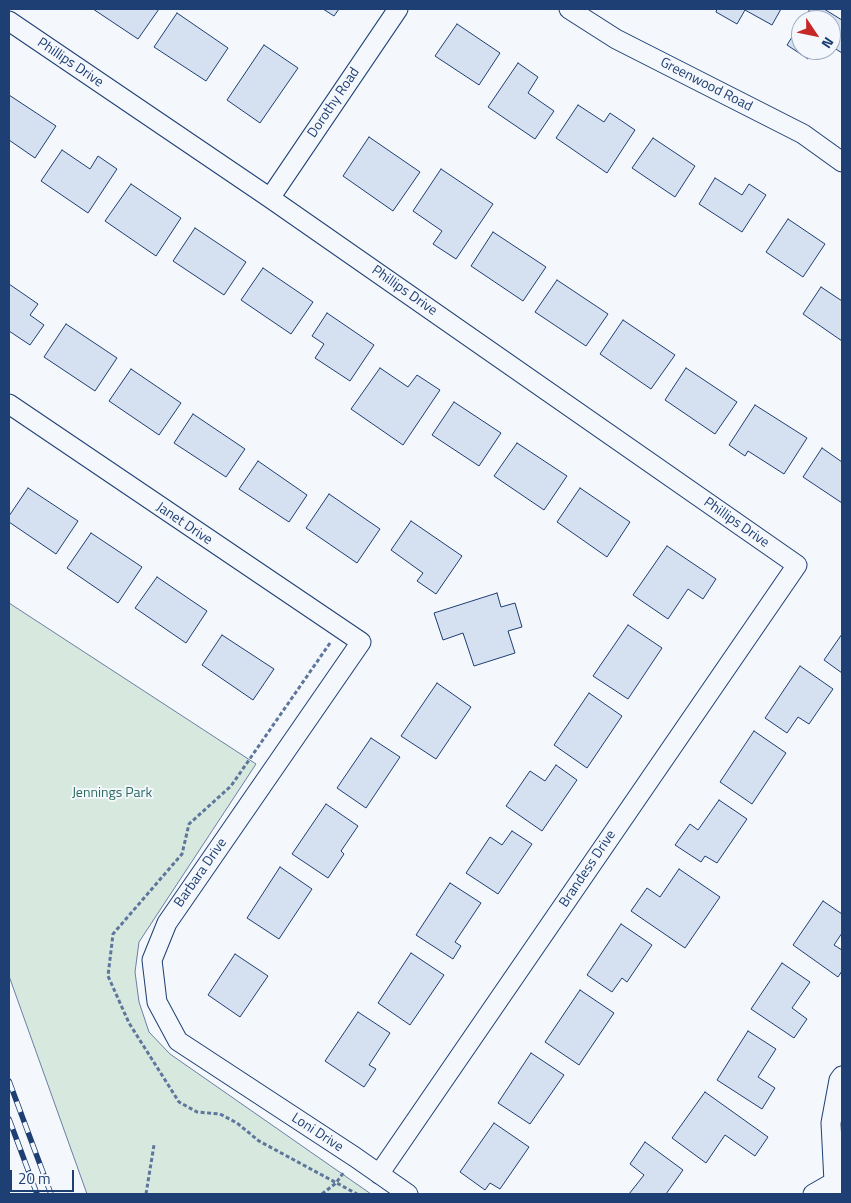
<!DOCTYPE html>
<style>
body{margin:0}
#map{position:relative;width:851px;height:1203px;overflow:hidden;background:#f4f7fb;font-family:"Titillium Web",sans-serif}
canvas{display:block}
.frame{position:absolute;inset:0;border:10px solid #1d3f73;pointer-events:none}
.north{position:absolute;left:791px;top:10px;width:50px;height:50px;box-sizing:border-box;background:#f4f7fb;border:1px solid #9eadc5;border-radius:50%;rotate:124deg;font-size:14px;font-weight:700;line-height:20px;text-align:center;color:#1d3f73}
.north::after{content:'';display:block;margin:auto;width:18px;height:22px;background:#c62828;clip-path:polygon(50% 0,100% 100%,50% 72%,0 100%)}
.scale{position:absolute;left:10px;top:1170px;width:64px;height:22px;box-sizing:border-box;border:2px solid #1d3f73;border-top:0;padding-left:6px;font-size:15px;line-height:18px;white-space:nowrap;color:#1d3f73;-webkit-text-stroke:4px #f4f7fb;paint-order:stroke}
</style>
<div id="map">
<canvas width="851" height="1203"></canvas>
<div class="frame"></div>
<div class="north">N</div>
<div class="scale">20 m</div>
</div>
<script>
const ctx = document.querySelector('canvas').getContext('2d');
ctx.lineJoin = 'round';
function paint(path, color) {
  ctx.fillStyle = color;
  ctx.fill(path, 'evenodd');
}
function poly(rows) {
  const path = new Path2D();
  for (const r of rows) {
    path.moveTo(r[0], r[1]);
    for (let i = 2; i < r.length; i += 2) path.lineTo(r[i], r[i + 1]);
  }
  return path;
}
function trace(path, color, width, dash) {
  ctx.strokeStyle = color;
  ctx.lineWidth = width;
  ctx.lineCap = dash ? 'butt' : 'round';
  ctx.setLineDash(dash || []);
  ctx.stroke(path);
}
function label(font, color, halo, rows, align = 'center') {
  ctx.font = font + ' "Titillium Web",sans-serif';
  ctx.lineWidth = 4;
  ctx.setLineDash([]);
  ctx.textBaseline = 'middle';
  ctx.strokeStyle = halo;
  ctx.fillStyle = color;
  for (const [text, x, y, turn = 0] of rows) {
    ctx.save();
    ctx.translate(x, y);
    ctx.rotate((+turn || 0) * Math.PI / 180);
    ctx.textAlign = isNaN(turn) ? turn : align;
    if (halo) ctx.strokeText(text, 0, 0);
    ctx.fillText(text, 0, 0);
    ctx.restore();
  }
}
const green = poly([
 [9,603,256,764,139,942,135,972,139,1002,149,1032,170,1054,371,1194,87,1194,9,976,9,603]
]);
paint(green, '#d7e8df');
trace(green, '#687fa3', 1);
const building = poly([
 [93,9,159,9,138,39,93,9],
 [323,9,339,9,334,16,323,9],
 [717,9,781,9,772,25,745,10,737,24,716,12,717,9],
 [810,9,824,9,842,20,842,53,831,46,831,20,803,20,810,9],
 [177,13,228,48,206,81,154,47,177,13],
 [801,23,801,50,814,50,808,59,787,45,801,23],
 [457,24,500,53,479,85,435,56,457,24],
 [264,45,298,68,260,123,227,100,264,45],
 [518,63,538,77,528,93,554,111,535,139,488,107,518,63],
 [9,95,56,126,35,158,9,140,9,95],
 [578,105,604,122,610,113,635,130,607,173,556,138,578,105],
 [369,137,420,172,393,211,343,176,369,137],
 [653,138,695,166,675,197,632,168,653,138],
 [62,150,90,169,98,156,117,169,88,213,41,181,62,150],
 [441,169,493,204,456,259,433,244,442,231,413,211,441,169],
 [715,178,742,195,749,184,766,195,742,232,699,204,715,178],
 [131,184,181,218,156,256,105,221,131,184],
 [788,219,825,244,803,277,766,252,788,219],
 [195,228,246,262,224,295,173,261,195,228],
 [493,232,546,267,523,301,471,266,493,232],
 [263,268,313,302,291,334,241,300,263,268],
 [557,280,608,314,586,346,535,312,557,280],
 [9,284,38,304,30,315,44,325,30,345,9,331,9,284],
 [821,287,842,301,842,341,803,314,821,287],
 [327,313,374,345,350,381,315,358,324,344,312,336,327,313],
 [623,320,675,355,651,389,600,354,623,320],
 [66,324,117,358,95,391,44,357,66,324],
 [380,368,408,387,417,375,440,390,403,445,351,409,380,368],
 [686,368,737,402,715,434,665,400,686,368],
 [131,369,181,403,159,435,109,401,131,369],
 [454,402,501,433,479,466,432,435,454,402],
 [755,405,807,438,784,474,748,451,745,456,729,445,755,405],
 [193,414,245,449,226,477,174,443,193,414],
 [517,443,567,476,544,510,494,476,517,443],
 [822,448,842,462,842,503,803,477,822,448],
 [258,461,307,495,289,522,239,489,258,461],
 [28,488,78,521,56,554,9,522,9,516,28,488],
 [580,488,630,522,607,557,557,522,580,488],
 [329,494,380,529,357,563,306,528,329,494],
 [411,521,462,556,436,594,417,581,423,573,391,550,411,521],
 [91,533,142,567,118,603,67,568,91,533],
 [667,546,716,579,703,599,688,589,668,619,633,595,667,546],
 [157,577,207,611,186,643,135,608,157,577],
 [497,593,501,607,515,603,522,627,508,631,515,653,474,666,463,633,443,640,434,613,497,593],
 [628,625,662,648,628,699,593,676,628,625],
 [842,634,842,673,824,660,842,634],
 [222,635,274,669,253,700,202,665,222,635],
 [800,666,833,689,809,724,798,717,787,733,765,718,800,666],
 [437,683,471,707,436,759,401,736,437,683],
 [589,693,622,716,587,768,554,745,589,693],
 [754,731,786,753,752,804,720,782,754,731],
 [371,738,400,757,366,808,337,788,371,738],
 [556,765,577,780,542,831,506,806,530,771,545,781,556,765],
 [719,800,747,819,717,863,705,856,701,862,675,845,690,824,698,830,719,800],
 [326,804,358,826,341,851,344,854,328,878,292,854,326,804],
 [512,831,532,844,498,894,466,873,490,837,502,845,512,831],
 [280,867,312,889,279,939,247,918,280,867],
 [679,869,720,897,685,948,631,911,647,888,660,897,679,869],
 [450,883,481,903,455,942,461,946,453,959,416,935,450,883],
 [823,901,842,914,842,933,834,945,842,950,842,971,838,977,793,945,823,901],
 [621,924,652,945,627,982,622,978,612,992,587,975,621,924],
 [411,953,444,975,410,1025,378,1003,411,953],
 [235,954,268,976,240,1017,208,995,235,954],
 [782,963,810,982,792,1008,807,1019,794,1038,751,1009,782,963],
 [580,990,614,1013,579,1065,545,1042,580,990],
 [358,1012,390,1033,369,1065,376,1069,364,1087,325,1061,358,1012],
 [748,1031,776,1049,758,1077,775,1088,762,1109,717,1080,748,1031],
 [531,1053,564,1075,530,1124,498,1103,531,1053],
 [705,1092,768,1137,755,1156,725,1135,706,1163,672,1138,705,1092],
 [494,1123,529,1147,500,1189,490,1183,485,1190,460,1172,494,1123],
 [645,1142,683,1170,666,1194,629,1194,644,1175,630,1164,645,1142]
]);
paint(building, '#d5e0f0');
trace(building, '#1d3f73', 1);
const minor = poly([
 [569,9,616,39,803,134,842,162],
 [9,21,270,198,797,565,379,1174],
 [270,198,398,9],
 [9,404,361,642,167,923,152,960,157,1002,178,1041,355,1157,408,1194],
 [813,1194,834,1182],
 [839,1194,834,1182,831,1123,839,1080,842,1076]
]);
trace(minor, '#1d3f73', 21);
trace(poly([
 [330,643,231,786,189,824,182,854,113,934,108,976,129,1023,179,1102,197,1112,220,1114,237,1123,259,1141,357,1194],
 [146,1194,154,1145],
 [322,1194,336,1183,344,1172]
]), '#5e769c', 3, [4, 2.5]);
trace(minor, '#f4f7fb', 19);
const rail = poly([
 [9,1081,51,1194],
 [9,1119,37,1194]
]);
trace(rail, '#1d3f73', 5.5);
trace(rail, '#f4f7fb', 4, [11]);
label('14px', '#1d3f73', '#f4f7fb', [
 ["Phillips Drive",70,63,34],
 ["Greenwood Road",706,85,27],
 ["Dorothy Road",334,103,-56],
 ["Phillips Drive",404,291,35],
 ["Phillips Drive",736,523,35],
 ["Janet Drive",184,524,34],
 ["Brandess Drive",588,869,-56],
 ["Barbara Drive",201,873,-55],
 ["Loni Drive",317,1133,33]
]);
label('14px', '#2c6c60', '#f4f7fb', [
 ["Jennings Park",112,794]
]);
</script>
